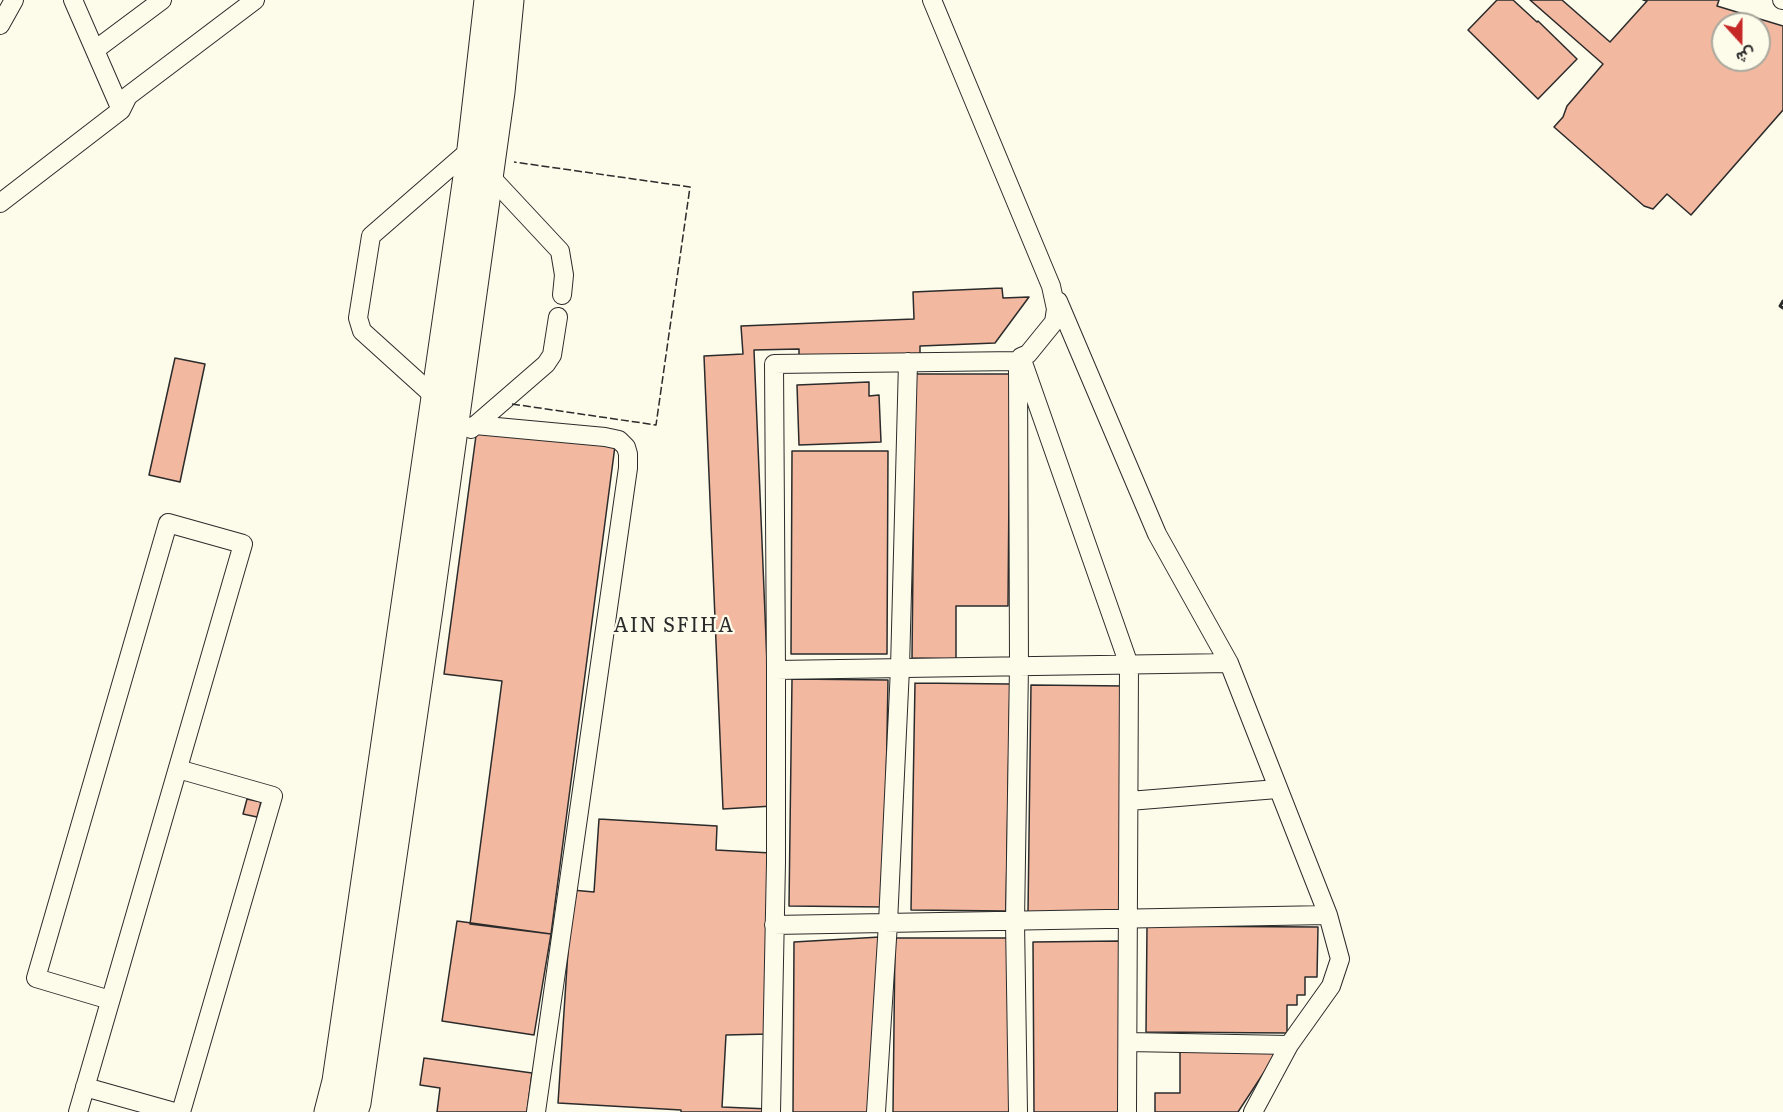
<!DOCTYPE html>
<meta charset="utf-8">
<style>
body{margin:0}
#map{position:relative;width:1783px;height:1112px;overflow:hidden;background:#fdfbea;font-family:Literata,Vazirmatn,serif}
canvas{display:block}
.north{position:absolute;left:1711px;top:12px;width:60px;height:60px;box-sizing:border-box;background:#fdfbea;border:2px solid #a9a89e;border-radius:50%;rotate:159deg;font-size:16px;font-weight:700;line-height:24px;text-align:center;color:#2b2b2b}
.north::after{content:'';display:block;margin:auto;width:21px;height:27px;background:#c62828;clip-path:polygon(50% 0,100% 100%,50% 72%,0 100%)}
</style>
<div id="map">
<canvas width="1783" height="1112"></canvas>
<div class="north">ش</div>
</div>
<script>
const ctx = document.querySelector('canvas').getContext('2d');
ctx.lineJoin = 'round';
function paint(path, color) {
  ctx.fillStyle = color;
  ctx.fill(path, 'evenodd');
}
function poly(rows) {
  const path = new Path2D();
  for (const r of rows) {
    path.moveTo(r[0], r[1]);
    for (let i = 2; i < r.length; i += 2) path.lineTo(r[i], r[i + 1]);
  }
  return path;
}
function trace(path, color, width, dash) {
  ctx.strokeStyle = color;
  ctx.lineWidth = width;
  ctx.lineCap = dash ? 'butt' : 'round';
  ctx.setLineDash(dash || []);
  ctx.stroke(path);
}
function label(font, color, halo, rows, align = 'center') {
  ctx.font = font + ' Literata,serif';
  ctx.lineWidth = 4.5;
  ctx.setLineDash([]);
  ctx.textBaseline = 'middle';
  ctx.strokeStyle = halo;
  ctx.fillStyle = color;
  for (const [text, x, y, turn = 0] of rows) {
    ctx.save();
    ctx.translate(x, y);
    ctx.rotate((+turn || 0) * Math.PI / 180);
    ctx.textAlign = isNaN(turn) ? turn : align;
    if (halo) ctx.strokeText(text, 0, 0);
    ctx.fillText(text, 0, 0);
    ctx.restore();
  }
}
const building = poly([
 [1497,0,1513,0,1537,22,1538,21,1577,59,1538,99,1468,30,1497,0],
 [1530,0,1562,0,1610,42,1647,1,1643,0,1719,0,1717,6,1783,26,1783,110,1691,215,1667,194,1653,209,1644,206,1554,127,1563,117,1567,106,1603,64,1530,0],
 [1723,24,1759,24,1759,60,1723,60,1723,24],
 [1002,288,1003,298,1029,297,995,343,920,346,920,354,799,359,799,349,754,350,773,806,723,809,704,356,743,354,741,326,914,319,913,292,1002,288],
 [175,358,205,364,180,482,149,475,175,358],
 [915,374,1010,374,1008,606,956,606,956,659,912,658,915,374],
 [869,382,869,396,879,395,881,442,799,445,797,385,869,382],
 [477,428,615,446,551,934,470,924,502,681,444,674,477,428],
 [792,451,888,451,887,654,791,654,792,451],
 [792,679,888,680,884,907,789,906,792,679],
 [915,683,1010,684,1006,911,911,910,915,683],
 [1031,685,1126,686,1123,914,1028,913,1031,685],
 [247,799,261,802,257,817,243,814,247,799],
 [599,819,717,826,716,850,771,853,769,1034,726,1035,722,1107,769,1109,769,1112,681,1112,681,1110,558,1103,572,890,594,892,599,819],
 [457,921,551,934,534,1035,442,1021,457,921],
 [1147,926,1318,927,1317,977,1305,977,1305,995,1297,995,1297,1005,1287,1005,1287,1033,1146,1032,1147,926],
 [880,937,873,1112,793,1112,794,942,880,937],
 [895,938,1015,938,1010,1112,893,1112,895,938],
 [1119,941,1120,1112,1034,1112,1033,942,1119,941],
 [1180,1050,1278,1051,1238,1112,1155,1112,1155,1093,1180,1093,1180,1050],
 [424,1058,532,1073,527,1112,437,1112,440,1088,420,1085,424,1058]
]);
paint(building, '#f2b8a0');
trace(building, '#2b2b2b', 1.5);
const minor = poly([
 [1782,0,1783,0],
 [0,25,14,0],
 [95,50,162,0],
 [121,110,128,96,255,0],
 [490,176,560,251,564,275,562,295],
 [0,203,121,110,73,0],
 [1058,301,1157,534,1229,663,1328,915,1340,959,1331,986,1289,1045,1253,1112],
 [1021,357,1129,665,1127,1112],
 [435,397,362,331,358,318,371,236,471,149],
 [475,425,605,437,619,440,626,447,628,454,628,468,536,1112],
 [471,429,546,364,552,355,558,317],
 [776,670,1229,663],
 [178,769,273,796,181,1112],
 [1129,801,1277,789],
 [774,925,1328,915],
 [1128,1042,1289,1045],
 [85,1087,174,1112],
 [78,1112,243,544,168,523,36,978,110,1000],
 [771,1112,776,862,776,670,774,364,1018,361,1021,357,1028,354,1054,322,1056,309,1051,286,932,0],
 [876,1112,888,923,900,668,908,362],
 [1018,1112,1015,922,1019,666,1018,364]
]);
const highway = poly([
 [328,1112,336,1081,471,149,488,0],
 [354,1112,357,1103,429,609,501,92,510,0]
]);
trace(minor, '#2b2b2b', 20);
trace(highway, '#2b2b2b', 29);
trace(minor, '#fdfbea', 18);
trace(highway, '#fdfbea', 27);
trace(poly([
 [512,404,656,425,690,187,514,162]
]), '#2b2b2b', 1.5, [8, 3]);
trace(poly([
 [1783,301,1780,306,1783,308]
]), '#2b2b2b', 3);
ctx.letterSpacing = '1.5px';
label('20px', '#2b2b2b', '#fdfbea', [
 ["AIN SFIHA",674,626]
]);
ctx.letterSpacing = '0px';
</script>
